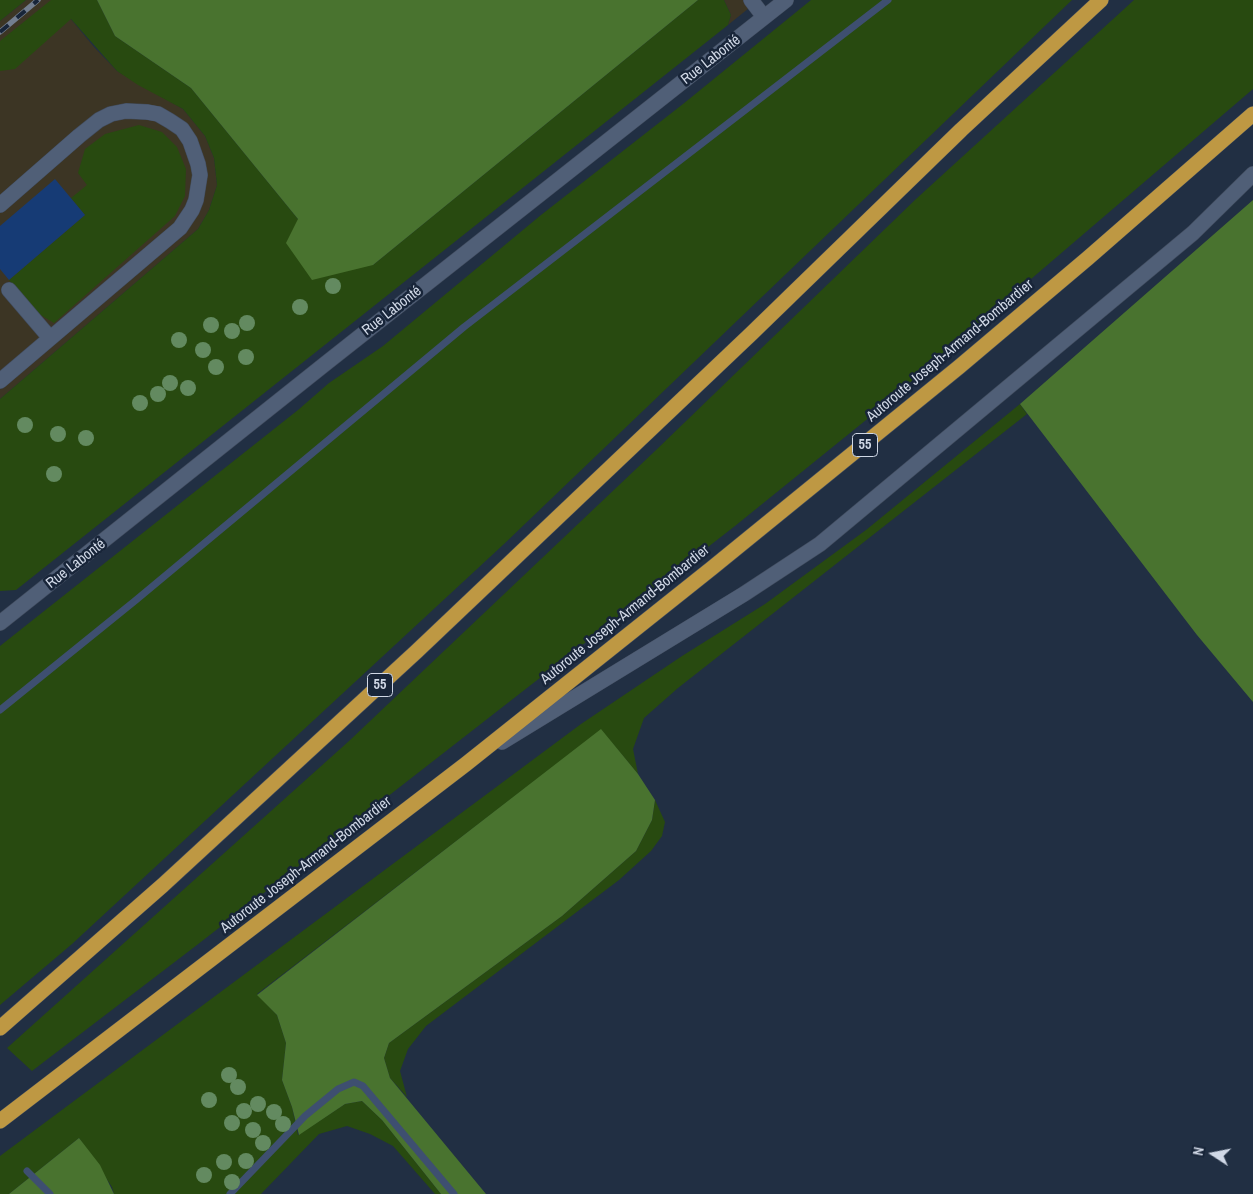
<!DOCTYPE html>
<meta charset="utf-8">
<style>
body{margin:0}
#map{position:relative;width:1253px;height:1194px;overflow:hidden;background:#212f43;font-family:"Archivo Narrow",sans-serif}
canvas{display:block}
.north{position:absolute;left:1188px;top:1129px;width:50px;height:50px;-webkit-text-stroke:4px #182539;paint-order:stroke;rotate:281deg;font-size:14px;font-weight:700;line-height:20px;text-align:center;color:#d0d8e6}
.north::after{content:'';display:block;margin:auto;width:18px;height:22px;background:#d0d8e6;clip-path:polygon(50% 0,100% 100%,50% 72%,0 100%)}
</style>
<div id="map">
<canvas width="1253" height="1194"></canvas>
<div class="north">N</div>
</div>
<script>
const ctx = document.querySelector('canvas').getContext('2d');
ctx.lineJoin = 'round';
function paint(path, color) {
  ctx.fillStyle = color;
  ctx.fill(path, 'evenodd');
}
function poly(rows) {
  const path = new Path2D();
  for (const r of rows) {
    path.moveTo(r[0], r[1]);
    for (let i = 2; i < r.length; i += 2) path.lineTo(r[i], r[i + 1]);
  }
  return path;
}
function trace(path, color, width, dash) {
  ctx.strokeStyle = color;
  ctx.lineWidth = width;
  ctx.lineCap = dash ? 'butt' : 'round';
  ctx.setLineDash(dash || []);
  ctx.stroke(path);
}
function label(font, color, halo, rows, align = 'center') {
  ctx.font = font + ' "Archivo Narrow",sans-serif';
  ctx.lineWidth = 5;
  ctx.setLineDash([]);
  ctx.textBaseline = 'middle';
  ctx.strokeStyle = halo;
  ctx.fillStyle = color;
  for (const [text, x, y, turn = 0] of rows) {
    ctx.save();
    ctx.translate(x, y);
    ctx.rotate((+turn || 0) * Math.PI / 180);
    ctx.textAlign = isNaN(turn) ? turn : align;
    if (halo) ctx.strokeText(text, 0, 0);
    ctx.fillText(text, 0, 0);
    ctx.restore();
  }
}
paint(poly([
 [26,0,55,0,94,47,117,71,183,109,205,136,214,158,217,185,209,210,198,229,0,399,0,21],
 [724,0,759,0,728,25,731,15]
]), '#3c3524');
paint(poly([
 [0,0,26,0,0,21],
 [51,0,97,0,115,36,191,88,298,219,373,265,698,0,724,0,731,15,728,25,16,590,0,591,0,399,198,229,209,210,217,185,214,158,205,136,183,109,138,85,117,71,71,19,15,69,0,71,0,41],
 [811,0,1072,0,504,544,72,944,0,1005,0,646,298,410,329,383,383,346,541,215,683,104],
 [1134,0,1253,0,1253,89,871,416,735,526,197,945,32,1071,7,1048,349,741,655,451,916,199],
 [139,125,162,132,177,147,186,169,185,196,175,216,54,323,34,311,9,280,85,215,71,198,87,185,78,173,85,149,105,134],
 [1020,404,1027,414,678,688,644,718,633,749,638,774,601,730,257,994,277,1015,286,1043,282,1080,292,1107,298,1135,345,1104,362,1101,382,1120,441,1194,435,1194,393,1146,370,1134,347,1126,319,1134,261,1194,114,1194,112,1187,79,1138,9,1194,0,1194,0,1156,581,724,682,656,765,604,866,530],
 [655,800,665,822,662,836,651,851,619,880,426,1026,408,1049,400,1071,407,1097,390,1078,384,1058,389,1043,562,916,636,851,652,820]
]), '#284a10');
paint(poly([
 [97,0,698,0,373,265,312,280,286,243,298,219,191,88,115,36],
 [1253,200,1253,702,1197,635,1020,404],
 [601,729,638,774,655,800,652,820,636,851,562,916,389,1043,384,1058,390,1078,486,1194,441,1194,382,1120,362,1101,345,1104,299,1135,292,1107,282,1080,286,1043,277,1015,257,995],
 [79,1138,100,1165,114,1194,9,1194]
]), '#49732f');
trace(poly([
 [0,710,136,600,464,327,888,0],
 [27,1171,50,1194],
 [230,1194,305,1116,338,1089,354,1082,363,1086,454,1194]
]), '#3e4f70', 7);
paint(poly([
 [55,179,85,215,9,280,0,269,0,226]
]), '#163b75');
const minor = poly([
 [751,0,764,17],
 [0,205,79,136,99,120,111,114,126,111,147,112,158,114,170,121,182,129,190,141,198,164,200,175,196,200,192,210,180,228,0,381],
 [9,290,50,338],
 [0,623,325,364,786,0],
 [502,742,744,594,820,544,1193,233,1253,174]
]);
const highway = poly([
 [0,1028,163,885,417,651,752,333,961,130,1101,0],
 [0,1121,466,764,712,568,959,367,1088,258,1253,114]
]);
trace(minor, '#414c5e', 16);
trace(highway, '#414c5e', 16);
trace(minor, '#505f77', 15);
trace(highway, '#be9843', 15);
const rail = poly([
 [0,32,38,0]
]);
trace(rail, '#737e8f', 5.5);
trace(rail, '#182539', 4, [11]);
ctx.fillStyle = '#638a60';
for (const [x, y] of [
 [333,286],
 [300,307],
 [247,323],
 [211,325],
 [232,331],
 [179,340],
 [203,350],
 [246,357],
 [216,367],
 [170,383],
 [188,388],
 [158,394],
 [140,403],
 [25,425],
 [58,434],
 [86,438],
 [54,474],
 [229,1075],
 [238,1087],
 [209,1100],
 [258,1104],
 [244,1111],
 [274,1112],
 [232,1123],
 [283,1124],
 [253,1130],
 [263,1143],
 [246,1161],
 [224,1162],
 [204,1175],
 [232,1182]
]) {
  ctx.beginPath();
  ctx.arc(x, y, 8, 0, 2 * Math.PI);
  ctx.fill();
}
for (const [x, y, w] of [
 [865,445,25],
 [380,685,25]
]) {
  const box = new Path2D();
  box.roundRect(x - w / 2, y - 11.5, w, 23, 4);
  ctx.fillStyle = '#182539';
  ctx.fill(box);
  trace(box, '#d0d8e6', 1);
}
label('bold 14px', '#d0d8e6', null, [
 ["55",865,445],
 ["55",380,685]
]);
label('15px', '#d0d8e6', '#182539', [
 ["Rue Labonté",711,60,-38],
 ["Rue Labonté",392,311,-38],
 ["Autoroute Joseph-Armand-Bombardier",950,351,-40],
 ["Rue Labonté",76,564,-38],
 ["Autoroute Joseph-Armand-Bombardier",625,615,-39],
 ["Autoroute Joseph-Armand-Bombardier",306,865,-38]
]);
</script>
